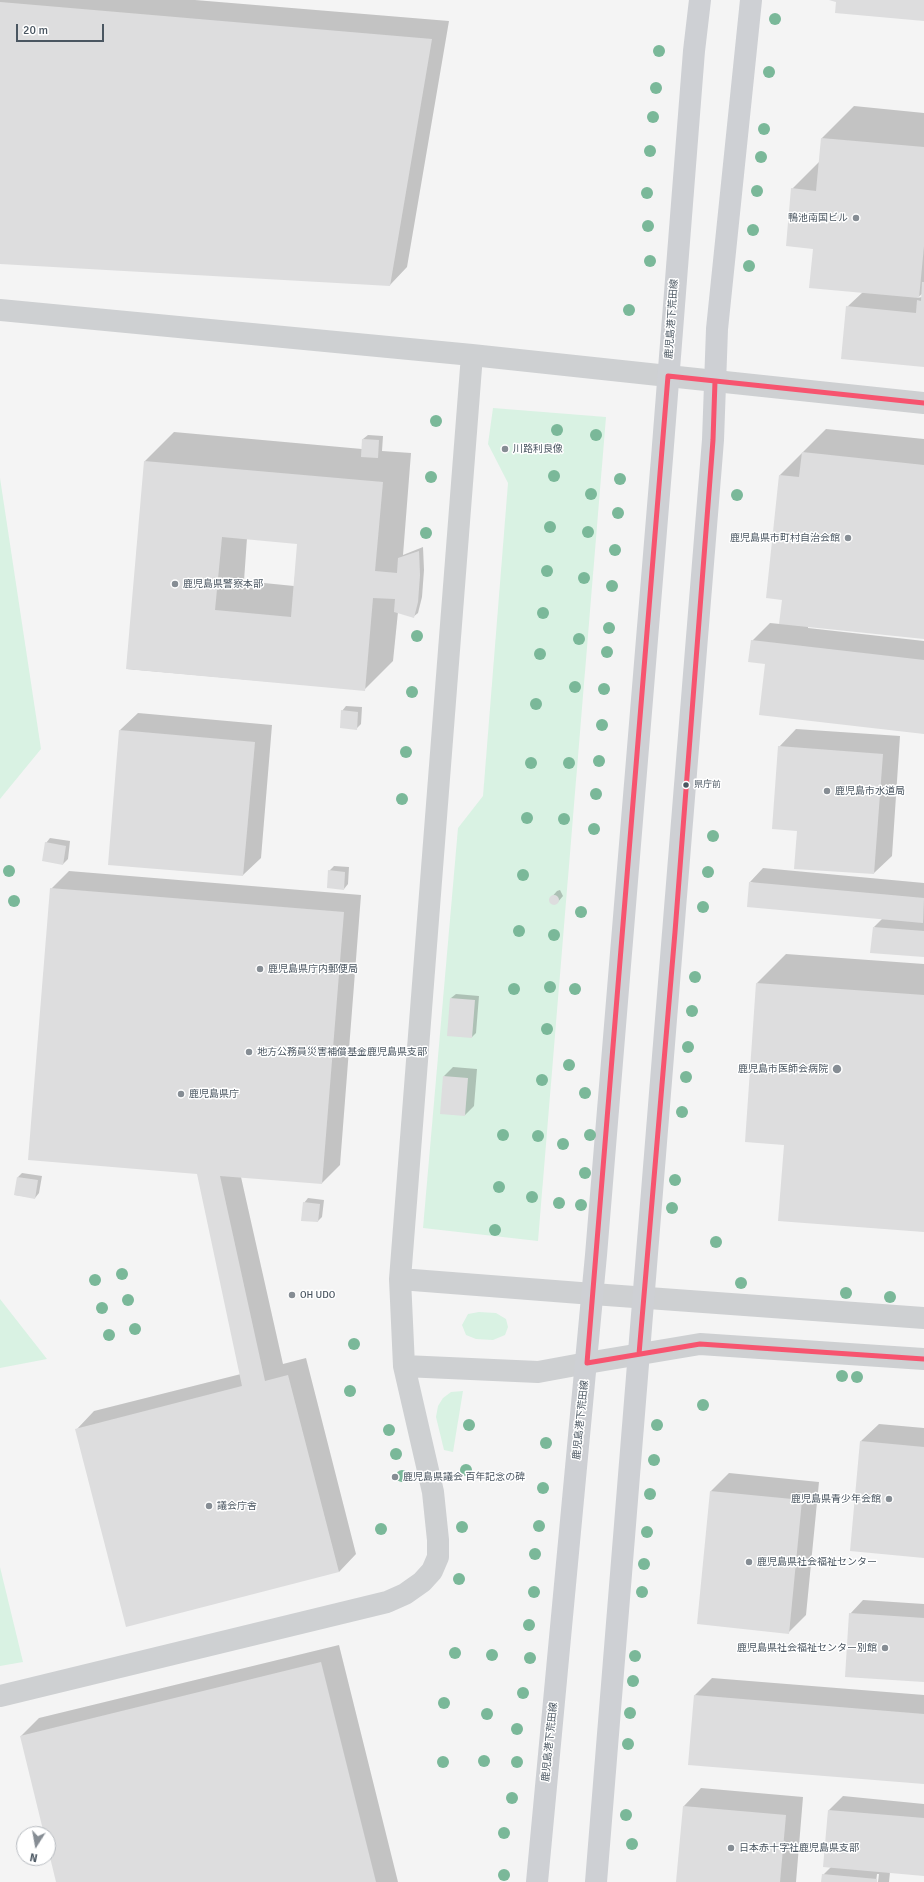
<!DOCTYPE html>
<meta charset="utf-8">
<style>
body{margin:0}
#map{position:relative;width:924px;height:1882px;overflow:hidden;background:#f4f4f4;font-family:Signika,sans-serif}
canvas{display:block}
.north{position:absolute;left:16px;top:1826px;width:40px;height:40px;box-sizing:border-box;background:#fff;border:1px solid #b7bbc0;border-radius:50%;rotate:191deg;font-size:11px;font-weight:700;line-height:16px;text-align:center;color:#4a5661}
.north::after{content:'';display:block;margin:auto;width:14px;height:18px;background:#868d94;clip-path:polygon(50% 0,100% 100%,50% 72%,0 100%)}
.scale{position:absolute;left:16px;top:24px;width:88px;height:18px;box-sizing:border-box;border:2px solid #4a5661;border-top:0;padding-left:5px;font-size:12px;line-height:14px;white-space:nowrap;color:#4a5661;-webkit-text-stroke:3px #fff;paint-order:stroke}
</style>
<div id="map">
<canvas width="924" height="1882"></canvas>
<div class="north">N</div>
<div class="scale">20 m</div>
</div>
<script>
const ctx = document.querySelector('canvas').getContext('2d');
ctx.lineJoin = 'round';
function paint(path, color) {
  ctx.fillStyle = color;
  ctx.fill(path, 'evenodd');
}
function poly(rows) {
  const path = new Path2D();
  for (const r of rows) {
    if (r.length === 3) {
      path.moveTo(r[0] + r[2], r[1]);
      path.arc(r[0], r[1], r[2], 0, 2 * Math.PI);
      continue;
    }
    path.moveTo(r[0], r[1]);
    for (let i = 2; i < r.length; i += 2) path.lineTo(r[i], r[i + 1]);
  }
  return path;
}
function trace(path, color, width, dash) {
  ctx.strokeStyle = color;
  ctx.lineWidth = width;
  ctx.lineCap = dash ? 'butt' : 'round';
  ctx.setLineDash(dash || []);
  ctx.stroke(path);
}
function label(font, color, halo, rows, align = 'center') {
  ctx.font = font + ' Signika,"Noto Sans JP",sans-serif';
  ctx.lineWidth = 3;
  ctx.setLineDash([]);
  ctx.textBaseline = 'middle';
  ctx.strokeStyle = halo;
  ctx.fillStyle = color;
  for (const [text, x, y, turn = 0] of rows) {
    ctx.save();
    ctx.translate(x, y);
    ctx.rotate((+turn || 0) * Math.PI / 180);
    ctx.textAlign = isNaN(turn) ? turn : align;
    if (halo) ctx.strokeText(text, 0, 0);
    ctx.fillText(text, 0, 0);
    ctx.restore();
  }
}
paint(poly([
 [493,408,606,417,538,1241,423,1228,458,828,483,796,508,483,488,444],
 [0,478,41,749,0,799],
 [0,1299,47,1359,0,1368],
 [479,1312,496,1313,506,1319,508,1327,505,1335,493,1340,476,1339,466,1335,462,1325,468,1314],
 [463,1391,453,1452,444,1450,436,1417,438,1406,443,1398,451,1392],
 [0,1567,23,1662,0,1666]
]), '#d9f2e3');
paint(poly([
 [0,0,195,0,449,21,407,267,390,285,0,263],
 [854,106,924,113,924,366,847,307,863,292,814,248,792,189,820,161,822,138],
 [922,294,922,297,917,298],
 [826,429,924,439,924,638,808,626,808,628,924,641,924,733,766,663,752,641,770,623,780,624,783,599,780,475],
 [174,432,362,449,363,439,368,435,383,436,382,451,411,453,403,555,423,547,424,570,422,597,418,613,413,617,398,612,393,661,364,690,127,669,145,461],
 [247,538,298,543,294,586,244,581],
 [346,706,362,707,361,724,356,729,342,711],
 [138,713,272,725,261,858,243,875,109,864,120,730],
 [796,729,900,736,892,856,874,873,779,747],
 [50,838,70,841,68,859,63,864,46,843],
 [334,866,349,867,348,884,344,889,329,871],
 [763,868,924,883,924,956,874,927,882,919,750,882],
 [69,871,361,895,340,1165,322,1183,241,1177,283,1364,306,1358,356,1554,339,1572,77,1429,94,1411,241,1374,198,1173,51,889],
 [560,890,563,896,557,903,554,904,550,899,557,891],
 [786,954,924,964,924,1231,785,1144,757,983],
 [456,994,479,996,476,1033,472,1037,451,998],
 [453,1067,477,1069,474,1106,465,1115,444,1076],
 [22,1173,42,1176,39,1193,35,1198,15,1195,18,1177],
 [308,1198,324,1200,322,1217,318,1221,304,1203],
 [879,1424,924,1428,924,1557,861,1441],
 [729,1473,819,1482,806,1615,788,1633,698,1623,711,1491],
 [863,1600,924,1604,924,1681,850,1614],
 [339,1645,398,1882,57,1882,48,1844,48,1834,45,1834,21,1736,39,1718],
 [712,1678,924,1695,924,1783,694,1696],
 [701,1788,803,1797,796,1882,677,1882,684,1806],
 [843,1796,924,1804,924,1875,890,1872,889,1882,878,1882,879,1874,877,1874,876,1882,822,1882,823,1875,831,1867,824,1866,829,1810]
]), '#0003');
paint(poly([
 [829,0,924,0,924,21,835,13,836,2],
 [0,2,432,39,390,286,0,264],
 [821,138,924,147,924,246,919,298,809,288,813,249,786,246,791,188,816,191],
 [922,282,924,282,924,367,841,359,846,306,916,313,917,300,921,301],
 [362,439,379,440,378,458,361,457],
 [802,452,924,465,924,639,779,624,782,600,766,598,779,475,799,477],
 [144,461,383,482,375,571,397,573,398,558,419,551,420,575,418,602,414,618,394,612,395,599,373,598,365,691,126,669],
 [222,537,297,544,291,617,215,610],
 [751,640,924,660,924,734,759,715,765,664,748,662],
 [341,710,358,712,357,730,340,728],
 [119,730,255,742,243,876,108,865],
 [778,746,883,754,874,874,794,869,797,831,772,829],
 [45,842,66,846,63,865,42,861],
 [328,870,345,872,344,890,327,888],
 [749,882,924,898,923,923,747,907],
 [50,888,344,912,322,1184,220,1176,265,1381,288,1375,339,1572,126,1627,75,1429,242,1386,197,1174,28,1160],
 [554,900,5],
 [873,927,924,931,924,957,870,953],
 [756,983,924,995,924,1232,778,1221,784,1145,745,1142],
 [450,998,475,1000,472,1038,447,1036],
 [443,1076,468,1078,465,1116,440,1114],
 [17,1177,38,1180,35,1199,14,1195],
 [303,1202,320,1204,318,1222,301,1221],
 [860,1441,924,1447,924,1558,850,1551],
 [710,1491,802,1500,789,1634,697,1624],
 [849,1613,924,1618,924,1682,845,1677],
 [321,1662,376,1882,56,1882,48,1849,48,1834,44,1834,20,1736],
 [694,1695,924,1714,924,1784,688,1765],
 [683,1806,786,1815,780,1882,676,1882],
 [828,1810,924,1818,924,1876,823,1867],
 [822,1874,877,1879,877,1882,821,1882]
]), '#ddddde');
trace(poly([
 [0,310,472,355,668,376],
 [400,1279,593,1294],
 [404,1366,538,1372,587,1363],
 [0,1696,387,1602,405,1594,422,1582,432,1571,438,1557,438,1540,433,1492,404,1366,400,1279,472,355]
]), '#ced0d2', 22);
trace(poly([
 [668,376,924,403],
 [593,1294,924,1318],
 [587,1363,700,1344,924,1359]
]), '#ced0d2', 22);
trace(poly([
 [537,1882,596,1255,662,458,694,51,700,0],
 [596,1882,713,440,717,329,751,0]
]), '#ced0d4', 22);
trace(poly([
 [924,403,668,376,587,1363,700,1344,924,1359],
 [639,1354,675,932,713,440,715,381]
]), '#f7546f', 5);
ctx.fillStyle = '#7ab899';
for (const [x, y] of [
 [775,19],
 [659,51],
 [769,72],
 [656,88],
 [653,117],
 [764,129],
 [650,151],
 [761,157],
 [757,191],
 [647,193],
 [648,226],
 [753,230],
 [650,261],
 [749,266],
 [629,310],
 [436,421],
 [557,430],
 [596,435],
 [554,476],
 [431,477],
 [620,479],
 [591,494],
 [737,495],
 [618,513],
 [550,527],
 [588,532],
 [426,533],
 [615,550],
 [547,571],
 [584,578],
 [612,586],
 [543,613],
 [609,628],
 [417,636],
 [579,639],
 [607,652],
 [540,654],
 [575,687],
 [604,689],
 [412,692],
 [536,704],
 [602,725],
 [406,752],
 [599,761],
 [531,763],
 [569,763],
 [596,794],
 [402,799],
 [527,818],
 [564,819],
 [594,829],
 [713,836],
 [9,871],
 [708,872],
 [523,875],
 [14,901],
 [703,907],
 [581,912],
 [519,931],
 [554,935],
 [695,977],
 [550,987],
 [514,989],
 [575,989],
 [692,1011],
 [547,1029],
 [688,1047],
 [569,1065],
 [686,1077],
 [542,1080],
 [585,1093],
 [682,1112],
 [503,1135],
 [590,1135],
 [538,1136],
 [563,1144],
 [585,1173],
 [675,1180],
 [499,1187],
 [532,1197],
 [559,1203],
 [581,1205],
 [672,1208],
 [495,1230],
 [716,1242],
 [122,1274],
 [95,1280],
 [741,1283],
 [846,1293],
 [890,1297],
 [128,1300],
 [102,1308],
 [135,1329],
 [109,1335],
 [354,1344],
 [842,1376],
 [857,1377],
 [350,1391],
 [703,1405],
 [469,1425],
 [657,1425],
 [389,1430],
 [546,1443],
 [396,1454],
 [654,1460],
 [466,1470],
 [402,1476],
 [543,1488],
 [650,1494],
 [539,1526],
 [462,1527],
 [381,1529],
 [647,1532],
 [535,1554],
 [644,1564],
 [459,1579],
 [534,1592],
 [642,1592],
 [529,1625],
 [455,1653],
 [492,1655],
 [635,1656],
 [530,1658],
 [633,1681],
 [523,1693],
 [444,1703],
 [630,1713],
 [487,1714],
 [517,1729],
 [628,1744],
 [484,1761],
 [443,1762],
 [517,1762],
 [512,1798],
 [626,1815],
 [504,1833],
 [632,1844],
 [504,1875]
]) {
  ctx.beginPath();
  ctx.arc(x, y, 6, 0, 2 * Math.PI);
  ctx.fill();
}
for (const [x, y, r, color] of [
 [856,218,4,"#868d94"],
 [505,449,4,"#868d94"],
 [848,538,4,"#868d94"],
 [175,584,4,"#868d94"],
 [686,785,3.5,"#4a5661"],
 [827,791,4,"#868d94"],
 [260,969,4,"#868d94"],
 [249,1052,4,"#868d94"],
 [837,1069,5,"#868d94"],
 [181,1094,4,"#868d94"],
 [292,1295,4,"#868d94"],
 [395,1477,4,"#868d94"],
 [889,1499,4,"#868d94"],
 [209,1506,4,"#868d94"],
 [749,1562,4,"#868d94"],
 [885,1648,4,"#868d94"],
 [731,1848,4,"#868d94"]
]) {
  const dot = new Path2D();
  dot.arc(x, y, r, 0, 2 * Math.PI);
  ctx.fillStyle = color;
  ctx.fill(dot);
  trace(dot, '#fff', 1.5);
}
label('9px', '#4a5661', '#fff', [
 ["県庁前",694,785]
], 'left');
label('10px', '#4a5661', '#fff', [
 ["鴨池南国ビル",848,218,"right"],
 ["川路利良像",513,449],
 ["鹿児島県市町村自治会館",840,538,"right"],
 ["鹿児島県警察本部",183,584],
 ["鹿児島市水道局",835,791],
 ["鹿児島県庁内郵便局",268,969],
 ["地方公務員災害補償基金鹿児島県支部",257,1052],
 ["鹿児島市医師会病院",828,1069,"right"],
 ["鹿児島県庁",189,1094],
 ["OH UDO",300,1295],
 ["鹿児島県議会 百年記念の碑",403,1477],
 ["鹿児島県青少年会館",881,1499,"right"],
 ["議会庁舎",217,1506],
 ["鹿児島県社会福祉センター",757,1562],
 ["鹿児島県社会福祉センター別館",877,1648,"right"],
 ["日本赤十字社鹿児島県支部",739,1848]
], 'left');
label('10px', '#4a5661', '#fff', [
 ["鹿児島港下荒田線",672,319,-86],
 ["鹿児島港下荒田線",581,1420,-84],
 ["鹿児島港下荒田線",550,1742,-84]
]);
</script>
